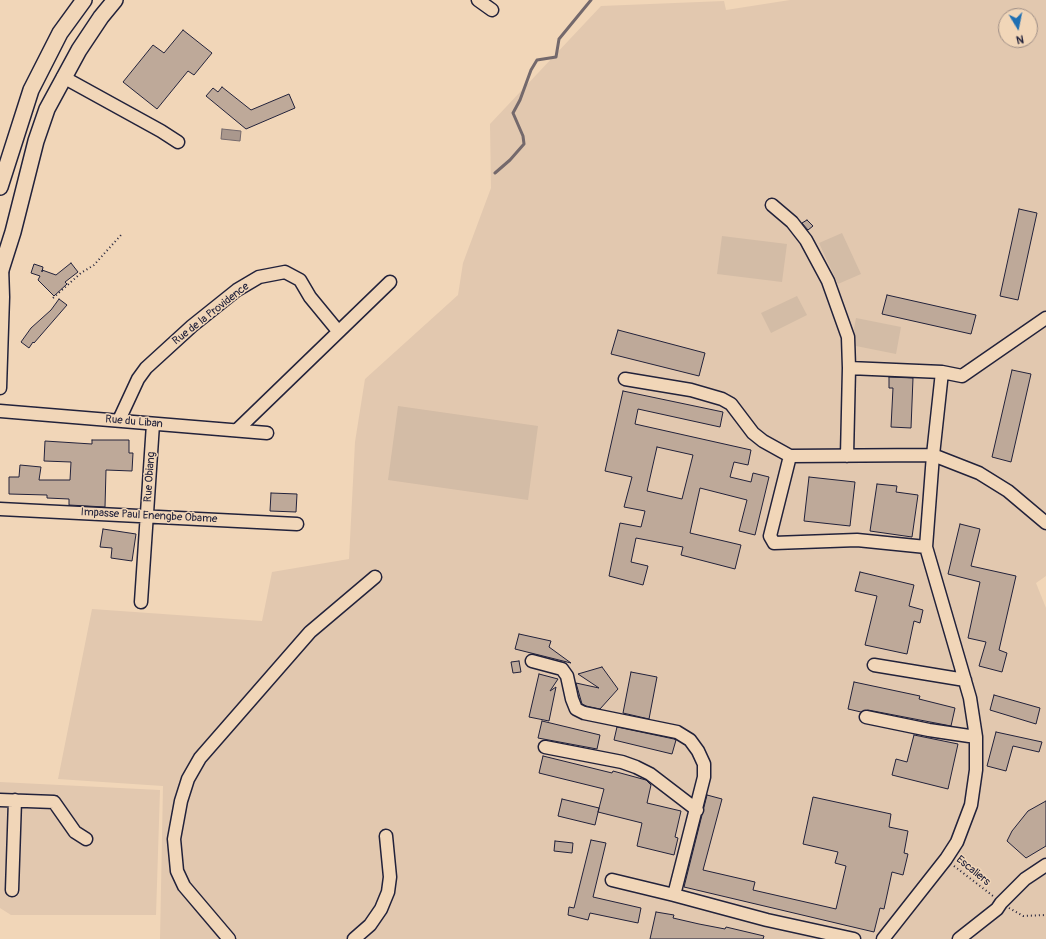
<!DOCTYPE html>
<style>
body{margin:0}
#map{position:relative;width:1046px;height:939px;overflow:hidden;background:#f1d6b8;font-family:Pangolin,sans-serif}
canvas{display:block}
.north{position:absolute;left:998px;top:8px;width:40px;height:40px;box-sizing:border-box;background:#f1d6b8;border:1px solid #9e8e86;border-radius:50%;rotate:170deg;font-size:11px;font-weight:700;line-height:16px;text-align:center;color:#22223b}
.north::after{content:'';display:block;margin:auto;width:14px;height:18px;background:#1f6fb2;clip-path:polygon(50% 0,100% 100%,50% 72%,0 100%)}
</style>
<div id="map">
<canvas width="1046" height="939"></canvas>
<div class="north">N</div>
</div>
<script>
const ctx = document.querySelector('canvas').getContext('2d');
ctx.lineJoin = 'round';
function paint(path, color) {
  ctx.fillStyle = color;
  ctx.fill(path, 'evenodd');
}
function poly(rows) {
  const path = new Path2D();
  for (const r of rows) {
    path.moveTo(r[0], r[1]);
    for (let i = 2; i < r.length; i += 2) path.lineTo(r[i], r[i + 1]);
  }
  return path;
}
function trace(path, color, width, dash) {
  ctx.strokeStyle = color;
  ctx.lineWidth = width;
  ctx.lineCap = dash ? 'butt' : 'round';
  ctx.setLineDash(dash || []);
  ctx.stroke(path);
}
function label(font, color, halo, rows, align = 'center') {
  ctx.font = font + ' Pangolin,sans-serif';
  ctx.lineWidth = 3;
  ctx.setLineDash([]);
  ctx.textBaseline = 'middle';
  ctx.strokeStyle = halo;
  ctx.fillStyle = color;
  for (const [text, x, y, turn = 0] of rows) {
    ctx.save();
    ctx.translate(x, y);
    ctx.rotate((+turn || 0) * Math.PI / 180);
    ctx.textAlign = isNaN(turn) ? turn : align;
    if (halo) ctx.strokeText(text, 0, 0);
    ctx.fillText(text, 0, 0);
    ctx.restore();
  }
}
paint(poly([
 [790,0,1046,0,1046,576,1036,583,1046,608,1046,939,160,939,163,786,58,779,92,609,262,621,272,572,349,559,355,442,365,379,458,295,463,263,491,188,490,124,601,6,724,1,726,10],
 [1006,16,1030,16,1030,40,1006,40],
 [0,782,160,790,156,915,11,915,0,908]
]), '#e2c8af');
paint(poly([
 [842,233,861,274,838,284,819,243],
 [722,236,787,244,782,282,717,274],
 [797,296,807,315,771,333,761,313],
 [856,318,901,327,896,354,851,345],
 [398,406,538,426,528,500,388,480]
]), '#d3bca6');
const water = poly([
 [222,129,241,131,240,141,221,139,222,129]
]);
paint(water, '#aa988d');
trace(water, '#74696c', 1);
trace(poly([
 [495,173,510,160,524,144,523,136,513,113,520,100,531,70,537,60,556,57,559,39,591,0]
]), '#74696c', 3);
const building = poly([
 [183,30,212,53,194,75,188,71,157,109,123,82,153,45,164,53,183,30],
 [222,87,251,110,289,94,295,108,246,129,206,96,213,88,218,92,222,87],
 [1019,209,1037,213,1018,300,1000,296,1019,209],
 [807,220,813,226,808,230,802,223,807,220],
 [71,263,78,272,65,282,67,284,54,296,38,280,40,276,31,273,34,264,43,267,42,272,42,270,56,275,71,263],
 [887,295,976,315,971,334,882,314,887,295],
 [59,299,67,305,34,343,33,342,29,348,21,342,31,328,51,310,59,299],
 [618,330,705,353,699,376,611,354,618,330],
 [1012,370,1031,374,1011,462,992,457,1012,370],
 [889,377,913,378,911,428,891,427,893,388,889,388,889,377],
 [623,391,723,412,720,427,638,409,635,424,751,450,748,465,734,462,730,477,751,482,753,473,769,477,755,535,739,531,747,500,700,488,690,533,741,545,735,569,681,555,683,547,636,538,631,562,648,566,643,585,609,576,620,523,641,527,645,511,624,507,632,477,605,471,623,391],
 [657,447,693,455,682,499,647,491,657,447],
 [92,440,129,440,129,453,133,453,132,471,106,470,105,507,69,505,69,499,47,498,47,495,9,494,9,477,19,477,20,465,41,467,39,480,70,480,71,462,44,461,45,441,92,444,92,440],
 [809,477,855,482,850,526,804,521,809,477],
 [877,484,897,486,896,492,918,495,912,537,870,531,877,484],
 [271,493,297,494,296,512,270,511,271,493],
 [960,524,980,529,971,566,1016,576,999,650,1007,653,1002,672,979,666,986,642,968,638,980,582,948,574,960,524],
 [103,529,136,534,132,561,111,558,112,548,100,547,103,529],
 [860,572,914,585,909,606,923,610,920,623,914,621,907,654,865,645,877,596,855,591,860,572],
 [519,634,551,641,549,647,571,663,515,649,519,634],
 [519,661,521,672,513,673,511,662,519,661],
 [602,667,618,689,600,709,586,706,582,704,576,683,599,688,578,674,602,667],
 [631,672,657,677,649,719,623,713,631,672],
 [539,674,558,679,550,691,556,687,549,721,529,717,539,674],
 [854,682,920,696,919,699,955,708,951,726,868,710,861,712,848,709,854,682],
 [994,695,1040,708,1036,724,990,710,994,695],
 [542,721,600,735,597,749,538,738,542,721],
 [617,727,674,739,676,740,672,754,614,740,617,727],
 [996,732,1042,742,1039,752,1013,746,1006,771,987,766,996,732],
 [914,735,958,744,948,789,892,775,896,759,907,762,914,735],
 [543,756,612,773,613,771,646,780,651,785,647,803,681,811,675,837,678,838,674,855,637,846,642,823,598,812,604,789,539,773,543,756],
 [707,795,722,799,703,870,755,882,753,890,836,909,846,866,835,863,838,852,803,844,813,797,891,814,889,827,908,831,904,853,908,854,903,875,892,872,884,909,880,908,874,932,684,887,707,795],
 [562,799,599,808,595,825,558,816,562,799],
 [1046,801,1046,846,1026,858,1007,841,1012,831,1028,811,1046,801],
 [591,840,606,843,593,897,641,908,638,923,590,913,588,920,568,915,569,907,574,908,591,840],
 [555,841,573,843,572,853,554,851,555,841],
 [656,912,674,915,673,918,699,924,725,929,726,927,764,936,763,939,650,939,656,912]
]);
paint(building, '#bea999');
trace(building, '#22223b', 1);
const minor = poly([
 [478,0,492,10],
 [63,77,161,131,178,142],
 [772,205,792,222,806,240,828,281,848,337,849,368,847,456],
 [1046,318,962,376,942,372,933,455,979,473,1008,491,1046,523],
 [849,368,942,372],
 [625,379,691,390,722,399,731,404,753,433,763,441,790,456,933,455,926,547,970,698,976,737,976,770,971,805,957,842,946,859,883,939],
 [0,388,3,297,2,266],
 [0,411,267,433],
 [119,420,138,379,146,368,192,326,237,290,259,277,285,272,300,280,310,297,338,331],
 [237,430,390,282],
 [790,456,770,536,774,543,857,540,926,547],
 [0,509,297,524],
 [141,602,153,424],
 [532,661,562,669,567,676,572,699,576,709,584,713,677,732,690,740,698,751,704,764,704,777,674,895,767,920,854,939],
 [874,665,965,680],
 [866,717,929,730,976,737],
 [545,747,622,762,636,767,650,774,697,810],
 [0,800,54,802,75,832,86,839],
 [612,880,674,895],
 [12,890,15,800],
 [229,939,184,886,177,871,174,839,181,801,188,779,200,758,310,632,375,577],
 [354,939,370,925,381,909,388,892,390,877,386,836],
 [959,939,997,909,1001,903,1025,879,1046,865]
]);
const major = poly([
 [0,187,31,90,60,33,84,0],
 [0,273,13,232,36,141,47,109,79,50,101,17,115,0]
]);
trace(minor, '#22223b', 15);
trace(major, '#22223b', 18);
trace(poly([
 [53,298,81,273,94,265,121,235],
 [954,866,993,896],
 [1009,908,1023,916,1046,915]
]), '#22223b', 2, [1, 3]);
trace(minor, '#f1d6b8', 12);
trace(major, '#f1d6b8', 15);
label('11px', '#22223b', '#f1d6b8', [
 ["Rue de la Providence",211,314,-38],
 ["Rue du Liban",134,422,5],
 ["Rue Obiang",150,477,-86],
 ["Impasse Paul Enengbe Obame",149,516,3],
 ["Escaliers",973,871,39]
]);
</script>
